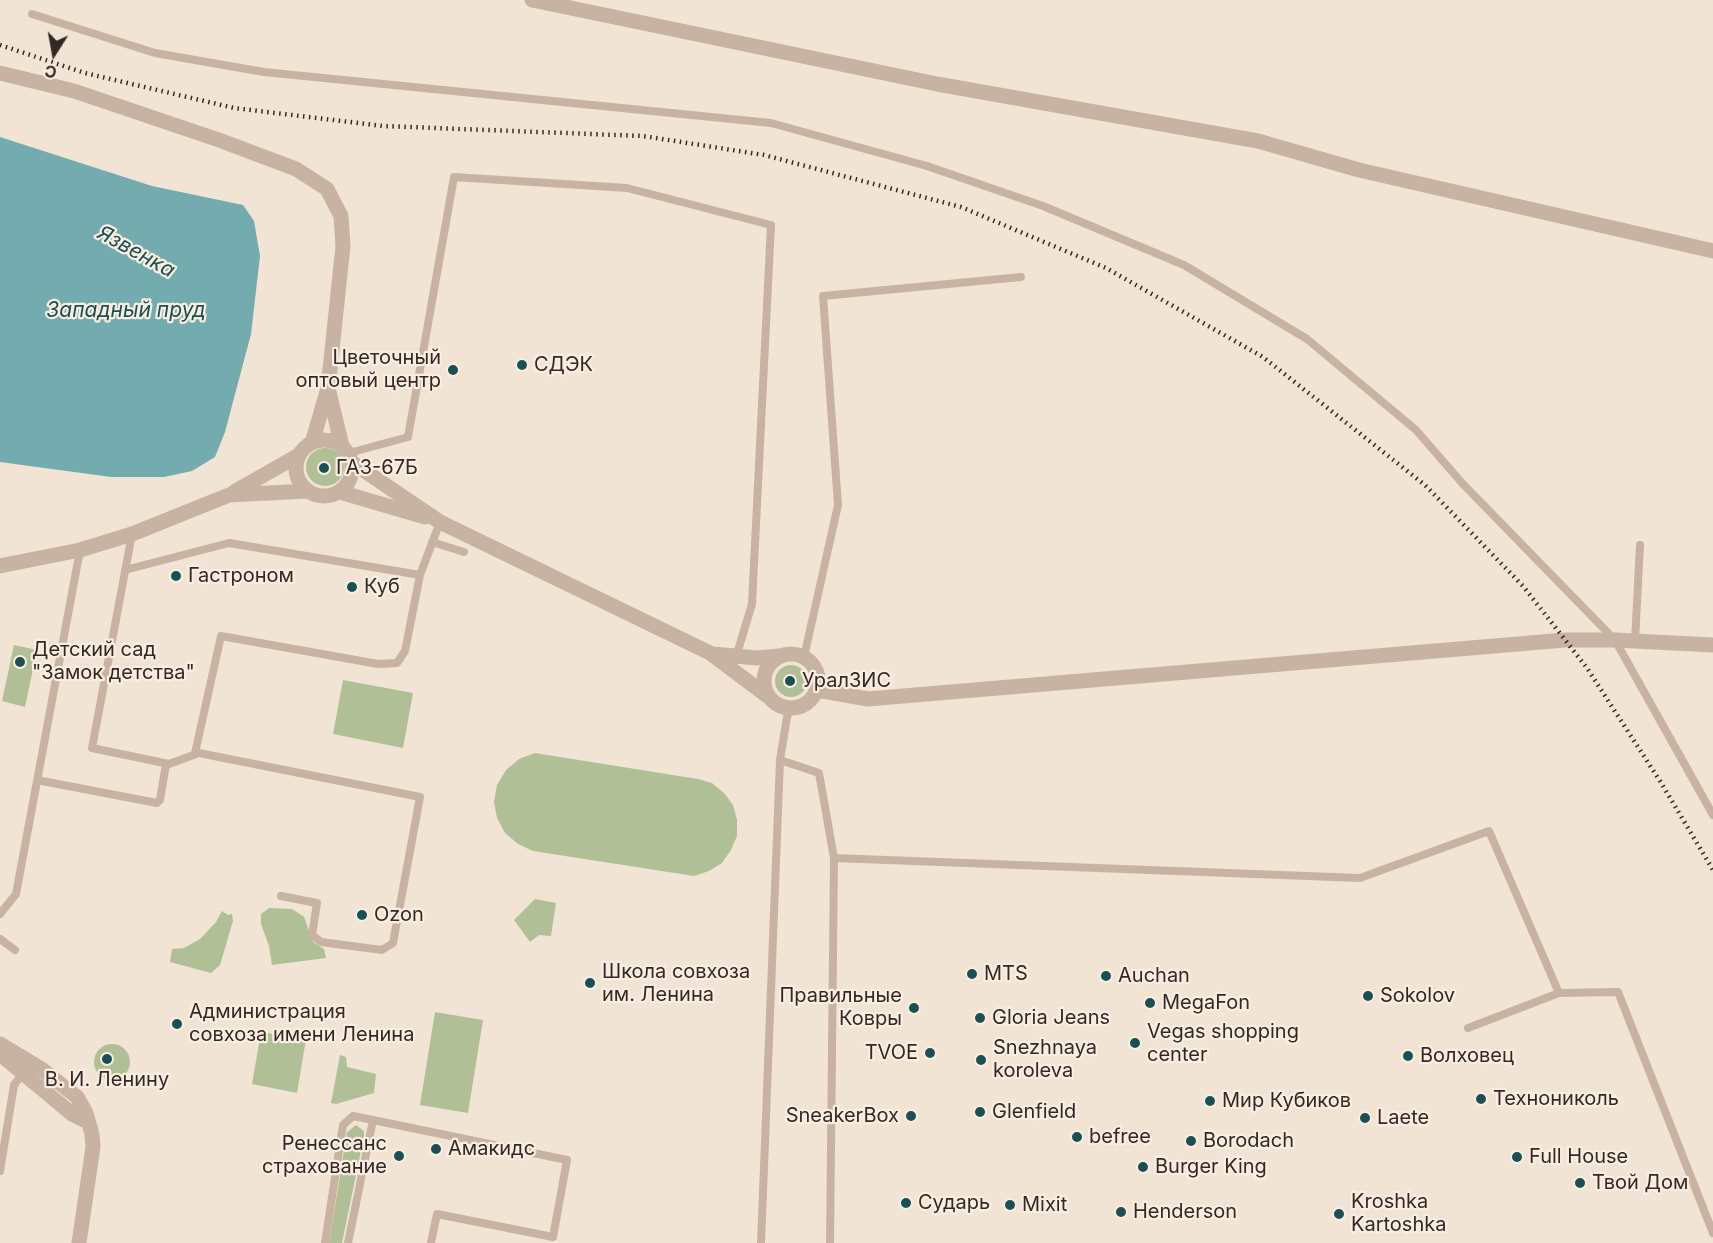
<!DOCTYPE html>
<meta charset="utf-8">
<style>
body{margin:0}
#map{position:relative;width:1713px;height:1243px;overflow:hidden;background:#f1e4d5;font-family:Inter,sans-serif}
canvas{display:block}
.north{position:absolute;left:24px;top:24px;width:60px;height:60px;-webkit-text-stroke:4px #f9eee1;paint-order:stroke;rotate:191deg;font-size:16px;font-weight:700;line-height:24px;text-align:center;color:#332924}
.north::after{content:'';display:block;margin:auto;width:21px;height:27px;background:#332924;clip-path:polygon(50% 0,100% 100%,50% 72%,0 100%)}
</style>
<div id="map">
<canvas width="1713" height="1243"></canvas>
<div class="north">С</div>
</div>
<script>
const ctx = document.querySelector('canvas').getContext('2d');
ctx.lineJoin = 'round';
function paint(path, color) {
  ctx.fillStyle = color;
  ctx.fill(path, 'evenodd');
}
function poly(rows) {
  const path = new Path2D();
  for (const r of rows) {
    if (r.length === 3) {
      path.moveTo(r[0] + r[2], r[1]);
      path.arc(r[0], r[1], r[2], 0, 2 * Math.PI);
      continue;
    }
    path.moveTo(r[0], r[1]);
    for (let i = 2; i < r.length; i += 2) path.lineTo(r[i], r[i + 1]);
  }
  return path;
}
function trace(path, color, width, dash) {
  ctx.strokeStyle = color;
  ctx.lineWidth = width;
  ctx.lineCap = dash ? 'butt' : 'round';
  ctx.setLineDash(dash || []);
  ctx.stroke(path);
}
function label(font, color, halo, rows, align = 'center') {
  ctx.font = font + ' Inter,sans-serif';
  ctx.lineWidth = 4.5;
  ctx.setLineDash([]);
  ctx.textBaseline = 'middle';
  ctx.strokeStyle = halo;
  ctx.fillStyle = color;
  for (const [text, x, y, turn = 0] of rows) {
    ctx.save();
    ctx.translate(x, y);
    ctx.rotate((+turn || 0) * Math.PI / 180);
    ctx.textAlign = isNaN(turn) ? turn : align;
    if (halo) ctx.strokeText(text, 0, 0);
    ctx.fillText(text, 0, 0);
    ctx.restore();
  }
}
paint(poly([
 [325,467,19],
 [14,645,37,650,25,707,2,701],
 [791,681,16],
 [343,680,413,693,403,748,333,734],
 [535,753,698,779,712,783,724,793,733,805,737,820,737,836,731,850,722,863,709,871,694,876,533,851,518,844,505,833,497,818,494,802,497,785,506,770,519,759],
 [535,899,556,903,551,936,539,935,530,942,514,920],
 [269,908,292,909,304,917,313,942,324,949,326,958,272,965,269,946,261,924,261,914],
 [222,911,228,915,232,914,233,921,220,965,211,973,170,962,172,949,184,948,200,939,216,922],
 [435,1012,483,1020,468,1113,420,1105],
 [261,1032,306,1039,297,1093,252,1084],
 [112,1062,18],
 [340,1055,346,1057,347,1067,376,1074,374,1093,336,1104,331,1103],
 [356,1125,364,1131,364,1136,342,1243,329,1243,347,1132]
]), '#b1bf96');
paint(poly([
 [0,137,152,186,243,205,254,221,260,256,251,334,225,432,215,457,192,471,164,477,111,477,0,462]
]), '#74abae');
trace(poly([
 [32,14,155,53,264,72,771,123,927,166,1043,206,1184,265,1307,339,1416,430,1462,483,1615,640,1713,815],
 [349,453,408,437,454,177,627,188,771,225,752,604,736,657],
 [132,534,92,748,169,764,199,753,420,797,393,943,382,950,321,942,312,935,317,903,281,896],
 [432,542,464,552],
 [125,570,229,543,420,575],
 [1635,641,1640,545],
 [804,657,838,505,823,296,1021,277],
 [195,753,221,636,378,664,397,663,405,651,420,575,440,522],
 [780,760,819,773,834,858,830,1243],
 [37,780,157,803,160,800,166,764],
 [834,858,1360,878,1489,831,1559,993],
 [0,914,16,894,80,550],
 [0,939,15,950],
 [1468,1028,1559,993,1618,992,1713,1233],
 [373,1120,567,1160,553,1237,437,1214,431,1243],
 [0,1171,14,1085,24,1072],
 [325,1243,343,1125,353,1116,373,1120,348,1243],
 [761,1243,780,760,787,717,790,709]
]), '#c8b3a2', 8);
trace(poly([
 [532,0,937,84,1258,141,1359,170,1713,251],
 [0,73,74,91,219,140,296,169,327,189,341,216,343,246,328,388,312,443],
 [328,388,342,446],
 [324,468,28],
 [353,463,440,522,710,653,766,695],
 [234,492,299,455],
 [340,492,425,517],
 [0,566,80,550,132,534,229,495,308,491],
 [791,681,27],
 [713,654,757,658,779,656],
 [817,690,868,699,1565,640,1615,640,1713,645],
 [0,1044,43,1070,77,1097,86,1113,92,1134,93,1147,79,1243],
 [0,1054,72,1114,88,1122]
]), '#c8b3a2', 15);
trace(poly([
 [0,45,85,73,234,108,383,126,643,136,764,155,961,207,1106,268,1263,357,1425,485,1523,586,1587,668,1660,781,1713,870]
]), '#332924', 4.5, [1.5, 4.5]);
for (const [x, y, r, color] of [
 [522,365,6,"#1a5054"],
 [453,370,6,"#1a5054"],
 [324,468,6,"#1a5054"],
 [176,576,6,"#1a5054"],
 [352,587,6,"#1a5054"],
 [20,662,6,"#1a5054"],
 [790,681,6,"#1a5054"],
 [362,915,6,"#1a5054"],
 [972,974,6,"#1a5054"],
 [1106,976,6,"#1a5054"],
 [590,983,6,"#1a5054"],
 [1368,996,6,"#1a5054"],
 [1150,1003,6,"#1a5054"],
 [914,1008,6,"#1a5054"],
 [980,1018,6,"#1a5054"],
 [177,1024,6,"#1a5054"],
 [1135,1043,6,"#1a5054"],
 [930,1053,6,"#1a5054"],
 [1408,1056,6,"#1a5054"],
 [107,1059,6,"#1a5054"],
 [981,1060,6,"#1a5054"],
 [1481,1099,6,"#1a5054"],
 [1210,1101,6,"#1a5054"],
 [980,1112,6,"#1a5054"],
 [911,1116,6,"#1a5054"],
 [1365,1118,6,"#1a5054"],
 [1077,1137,6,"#1a5054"],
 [1191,1141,6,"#1a5054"],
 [436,1149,6,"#1a5054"],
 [399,1156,6,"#1a5054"],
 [1517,1157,6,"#1a5054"],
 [1143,1167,6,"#1a5054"],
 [1580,1183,6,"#1a5054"],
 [906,1203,6,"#1a5054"],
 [1010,1205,6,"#1a5054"],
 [1121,1212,6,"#1a5054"],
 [1339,1214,6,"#1a5054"]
]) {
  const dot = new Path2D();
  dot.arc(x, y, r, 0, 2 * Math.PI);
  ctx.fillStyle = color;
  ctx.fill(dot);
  trace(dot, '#f9eee1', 2);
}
label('20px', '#332924', '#f9eee1', [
 ["Цветочный",441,358,"right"],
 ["оптовый центр",441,381,"right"],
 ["СДЭК",534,365],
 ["ГАЗ-67Б",336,468],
 ["Гастроном",188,576],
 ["Куб",364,587],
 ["Детский сад",32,650],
 ["\"Замок детства\"",32,673],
 ["УралЗИС",802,681],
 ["Ozon",374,915],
 ["Школа совхоза",602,972],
 ["им. Ленина",602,995],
 ["MTS",984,974],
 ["Auchan",1118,976],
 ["Правильные",902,996,"right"],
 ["Ковры",902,1019,"right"],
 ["Sokolov",1380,996],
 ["MegaFon",1162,1003],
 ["Администрация",189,1012],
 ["совхоза имени Ленина",189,1035],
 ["Gloria Jeans",992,1018],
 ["Vegas shopping",1147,1032],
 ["center",1147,1055],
 ["Snezhnaya",993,1048],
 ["koroleva",993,1071],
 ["TVOE",918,1053,"right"],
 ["Волховец",1420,1056],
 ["В. И. Ленину",107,1080,"center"],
 ["Технониколь",1493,1099],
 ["Мир Кубиков",1222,1101],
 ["Glenfield",992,1112],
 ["SneakerBox",899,1116,"right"],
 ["Laete",1377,1118],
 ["befree",1089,1137],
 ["Borodach",1203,1141],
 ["Ренессанс",387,1144,"right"],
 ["страхование",387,1167,"right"],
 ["Амакидс",448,1149],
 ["Full House",1529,1157],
 ["Burger King",1155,1167],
 ["Твой Дом",1592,1183],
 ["Kroshka",1351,1202],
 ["Kartoshka",1351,1225],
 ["Сударь",918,1203],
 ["Mixit",1022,1205],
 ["Henderson",1133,1212]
], 'left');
label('italic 21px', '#1a5054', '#f9eee1', [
 ["Язвенка",136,252,29],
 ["Западный пруд",126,311]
]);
</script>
